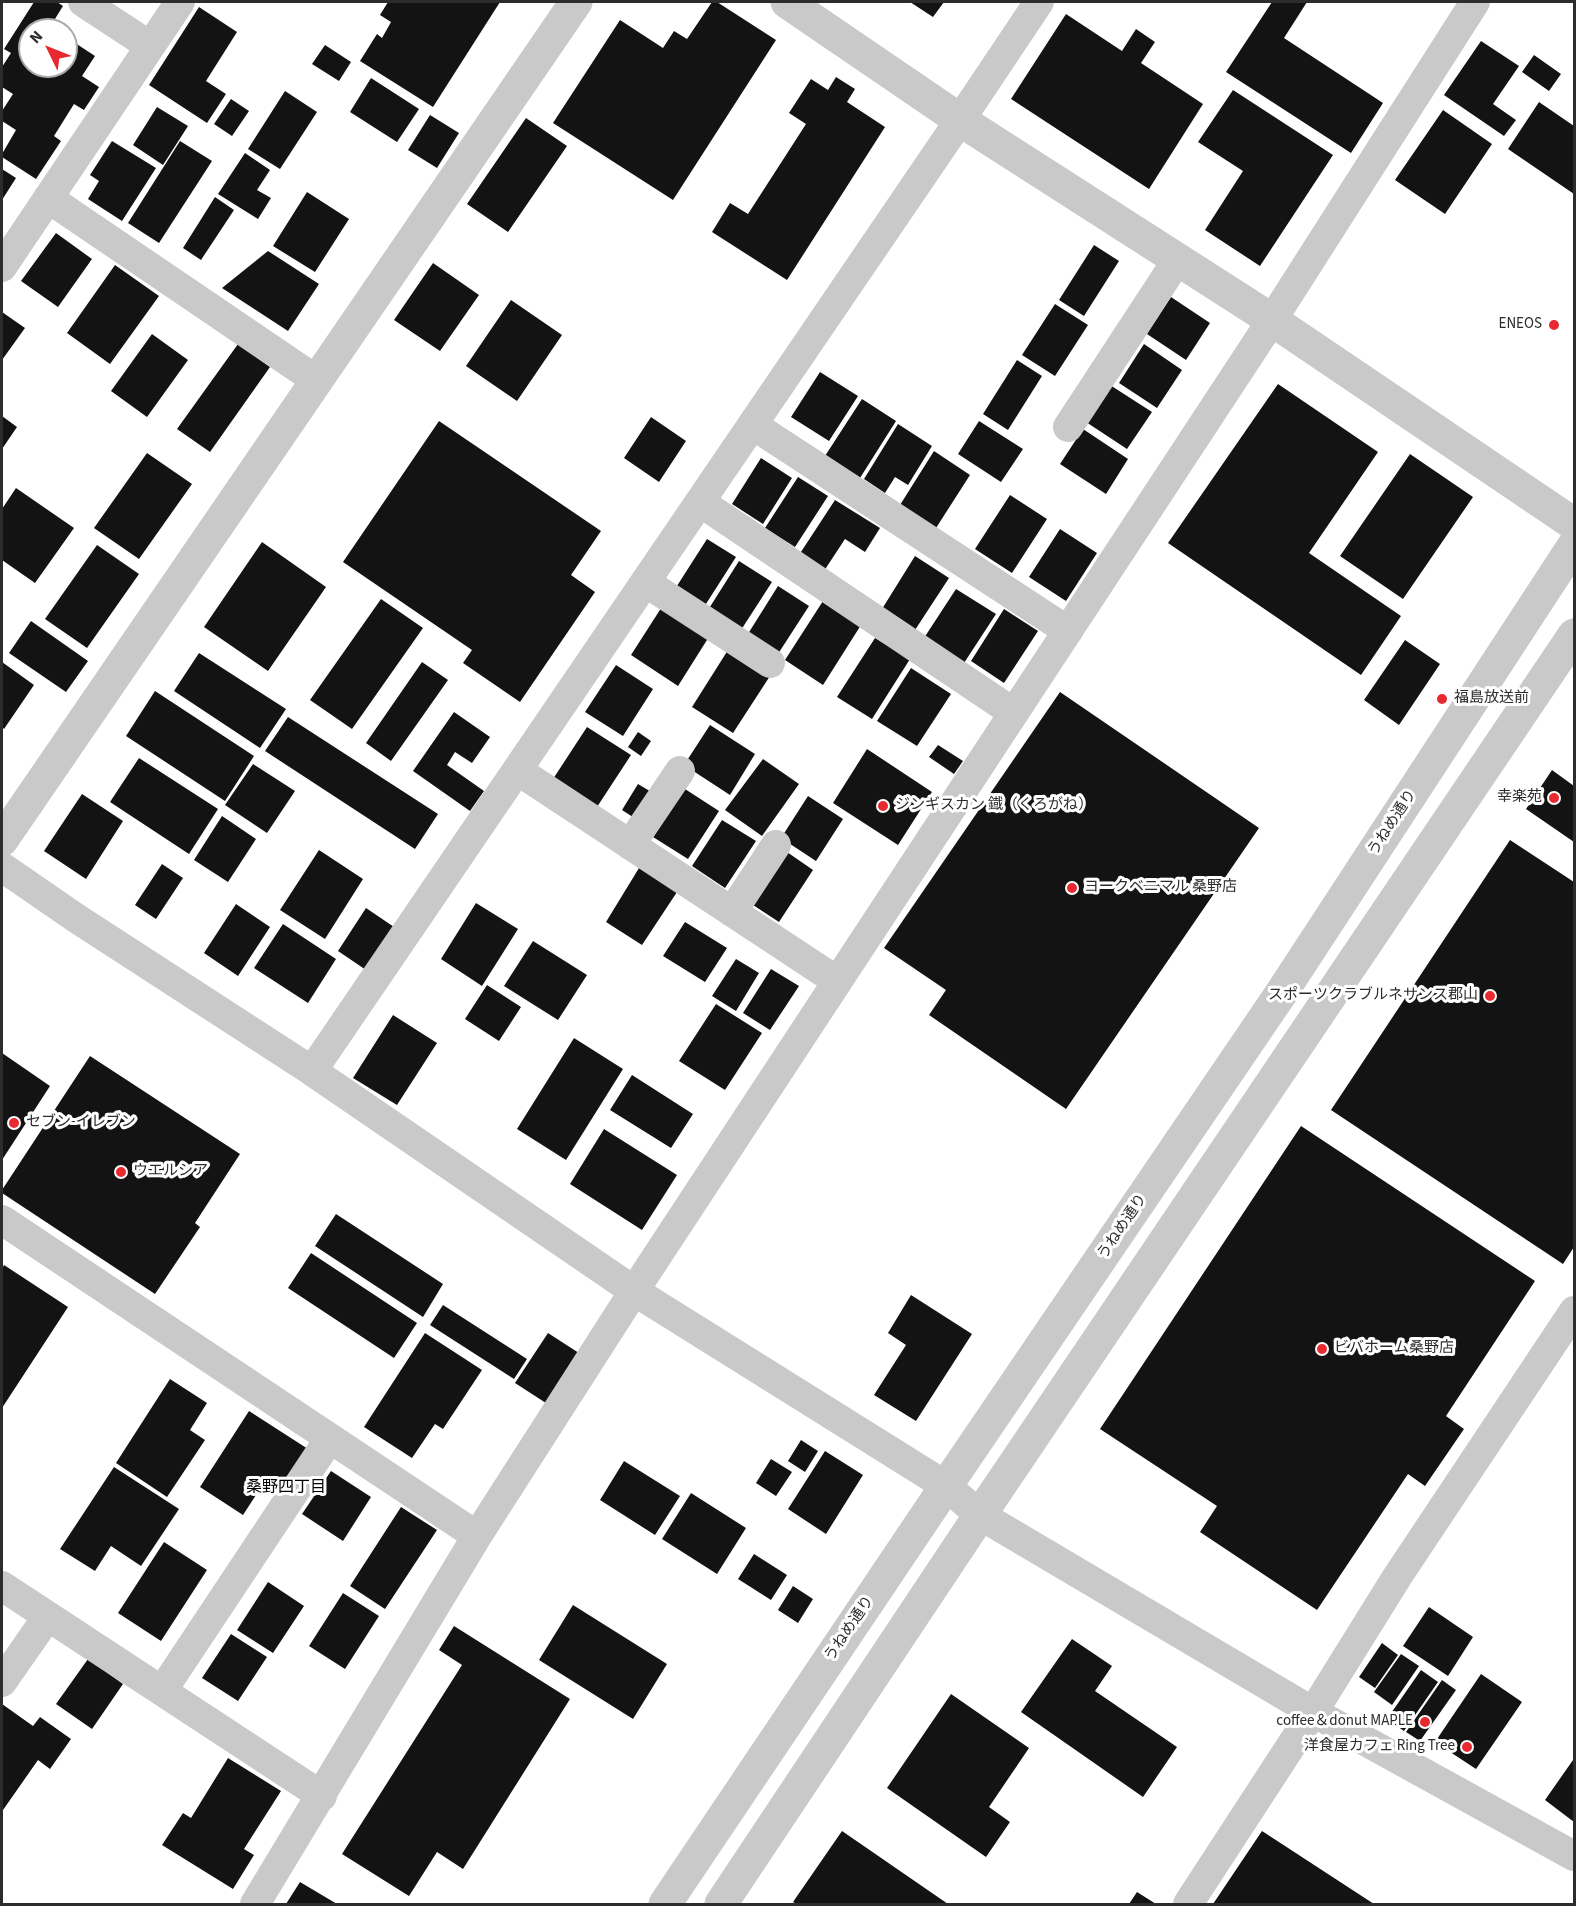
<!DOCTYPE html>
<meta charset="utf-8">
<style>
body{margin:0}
#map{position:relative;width:1576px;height:1906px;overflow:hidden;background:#fff;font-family:"Source Sans 3",sans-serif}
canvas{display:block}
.frame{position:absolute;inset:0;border:3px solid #2c2c2c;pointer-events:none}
.north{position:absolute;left:18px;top:18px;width:60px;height:60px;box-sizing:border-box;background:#fff;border:2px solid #ababab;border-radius:50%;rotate:313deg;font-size:16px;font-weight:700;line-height:24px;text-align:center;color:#2c2c2c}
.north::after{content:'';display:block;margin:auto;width:21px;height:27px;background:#e82930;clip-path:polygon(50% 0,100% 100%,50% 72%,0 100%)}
</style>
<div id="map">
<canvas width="1576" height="1906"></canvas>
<div class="frame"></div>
<div class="north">N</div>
</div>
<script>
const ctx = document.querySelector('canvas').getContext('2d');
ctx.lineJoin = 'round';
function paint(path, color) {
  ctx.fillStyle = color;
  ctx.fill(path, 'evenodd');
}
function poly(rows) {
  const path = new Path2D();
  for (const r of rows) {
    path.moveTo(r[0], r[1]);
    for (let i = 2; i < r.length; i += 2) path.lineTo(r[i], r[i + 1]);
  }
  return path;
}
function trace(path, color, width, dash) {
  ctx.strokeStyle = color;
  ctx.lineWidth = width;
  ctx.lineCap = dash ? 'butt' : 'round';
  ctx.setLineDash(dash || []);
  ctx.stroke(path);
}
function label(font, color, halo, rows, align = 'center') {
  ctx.font = font + ' "Source Sans 3","Noto Sans JP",sans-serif';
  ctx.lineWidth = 6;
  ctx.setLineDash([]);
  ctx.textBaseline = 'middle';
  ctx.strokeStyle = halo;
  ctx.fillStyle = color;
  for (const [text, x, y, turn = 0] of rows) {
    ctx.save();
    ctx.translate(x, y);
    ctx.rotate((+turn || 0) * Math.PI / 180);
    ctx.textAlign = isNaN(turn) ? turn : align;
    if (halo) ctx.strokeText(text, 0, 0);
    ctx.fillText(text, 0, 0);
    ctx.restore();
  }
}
paint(poly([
 [34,2,57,2,63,6,50,27,54,30,30,30,30,66,66,66,66,37,95,56,82,76,99,87,84,110,74,104,54,136,61,141,36,179,2,157,2,154,16,130,2,121,2,111,13,94,2,87,2,67,11,53,4,49],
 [388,2,500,2,433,107,360,61,377,34,382,38,391,22,380,15],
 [712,2,717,2,776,40,673,200,553,123,620,20,663,48,674,31,687,39],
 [910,2,944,2,933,17],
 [1272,2,1307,2,1284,38,1383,103,1351,153,1226,72],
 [199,7,237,32,206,81,226,94,207,123,149,85],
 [1066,14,1122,51,1136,29,1155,42,1141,63,1203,104,1149,189,1011,99],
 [1481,41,1519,66,1493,104,1516,120,1504,136,1444,95],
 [325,45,351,62,339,81,312,64],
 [1534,55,1561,74,1549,91,1522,72],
 [836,77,855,89,847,102,885,127,787,280,712,232,730,203,748,214,806,124,789,113,811,79,828,90],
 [371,78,419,109,397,142,350,112],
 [1233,90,1333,155,1260,266,1205,230,1243,171,1198,142],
 [285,91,317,112,280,169,248,149],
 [231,99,249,111,232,136,214,124],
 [1539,102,1574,126,1574,194,1508,149],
 [157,107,188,126,163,165,133,145],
 [1443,110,1492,144,1445,214,1395,180],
 [430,115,459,133,437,168,408,150],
 [526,118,567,146,508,232,467,204],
 [112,141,156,168,122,221,88,199,99,181,90,175],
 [180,141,212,161,159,243,128,223],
 [245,153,270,170,257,190,271,198,258,219,218,194],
 [2,169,16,178,2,200],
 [307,192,349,219,315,272,273,246],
 [215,197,234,210,201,260,183,248],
 [56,233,92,259,58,307,21,281],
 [1094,245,1119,261,1084,316,1059,300],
 [268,251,319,284,288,331,222,288],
 [433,263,479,295,440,351,394,320],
 [115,265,159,296,110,364,67,333],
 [1171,297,1210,323,1186,360,1147,334],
 [511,300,562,335,517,401,466,366],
 [1055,304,1088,325,1055,376,1022,355],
 [2,312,25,328,2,360],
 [152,334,188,360,147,417,111,391],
 [238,344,270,367,210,452,177,429],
 [1144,344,1182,370,1157,408,1119,383],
 [1017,360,1042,376,1008,430,983,414],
 [820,372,858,396,829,441,791,417],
 [1278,384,1378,452,1309,553,1401,616,1361,675,1168,543],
 [1110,385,1152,412,1127,449,1086,422],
 [862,399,896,421,860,478,825,456],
 [2,416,17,427,2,449],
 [651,417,686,441,659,482,624,458],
 [439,421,601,531,571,575,595,592,520,702,463,663,472,650,343,562],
 [979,421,1023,449,1001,482,958,454],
 [898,424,932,446,908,485,895,477,885,493,864,479],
 [1083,429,1128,459,1106,494,1060,464],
 [934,451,970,475,936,528,900,505],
 [147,453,192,484,139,559,94,528],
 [1410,454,1473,497,1403,599,1340,556],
 [761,458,792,478,763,524,732,504],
 [798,477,828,496,795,547,765,528],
 [16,488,74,528,35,583,2,560,2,509],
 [1010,495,1047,519,1012,573,975,549],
 [835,500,880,528,865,552,845,539,822,574,797,558],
 [1060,529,1097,553,1066,601,1029,577],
 [707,539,736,557,704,607,675,589],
 [262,542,326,587,268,671,204,627],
 [97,545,139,574,87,648,45,619],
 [915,556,949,578,915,630,882,609],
 [739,561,772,582,741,630,708,610],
 [778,586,809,606,776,657,746,637],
 [956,589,996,614,964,663,924,638],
 [381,599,423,628,352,729,310,700],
 [823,601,861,625,823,685,785,660],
 [665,602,712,632,678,686,631,655],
 [1004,609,1038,631,1004,683,971,661],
 [31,621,88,661,66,692,9,653],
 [875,638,910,659,872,719,837,697],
 [1405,640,1440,664,1399,725,1364,700],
 [728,650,770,676,733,733,692,707],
 [199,653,286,709,260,748,174,691],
 [2,662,34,685,4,729,2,727],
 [422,662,448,680,391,761,366,743],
 [616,665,653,689,623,736,585,712],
 [911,668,951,694,917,746,877,721],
 [155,691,254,756,225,801,126,736],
 [1060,692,1259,828,1066,1109,929,1015,946,990,884,948],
 [454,712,490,737,472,763,455,752,447,765,484,791,470,811,413,771],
 [288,717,438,814,415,849,265,751],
 [710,725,755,754,730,795,684,765],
 [587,727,631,755,597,807,553,779],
 [638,732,651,741,641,756,628,747],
 [938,745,963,761,954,774,929,757],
 [867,749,932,792,898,845,833,803],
 [139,758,218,809,189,854,110,802],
 [763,759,799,784,762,836,725,810],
 [253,764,295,791,267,833,225,805],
 [1552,770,1574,786,1574,842,1526,809],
 [638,784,653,793,636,819,622,810],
 [685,789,719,811,688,859,653,837],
 [82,794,123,821,86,879,44,851],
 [808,796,843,819,816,861,781,838],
 [222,816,256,839,228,882,194,860],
 [722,820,756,841,725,888,692,866],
 [1510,840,1574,882,1574,1247,1563,1264,1331,1110],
 [319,850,363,879,325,939,280,910],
 [787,852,813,870,779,922,753,905],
 [162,864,183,878,156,919,135,905],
 [639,868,677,892,642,945,606,922],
 [476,903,518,929,482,986,441,959],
 [236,904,270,927,238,976,204,953],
 [366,908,397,929,369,972,338,951],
 [685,922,727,948,705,982,663,956],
 [283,924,336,959,308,1003,254,968],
 [533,941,587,975,558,1020,504,986],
 [736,959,759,973,736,1011,712,996],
 [771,969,799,986,770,1030,743,1013],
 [487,985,521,1007,499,1041,465,1019],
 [716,1004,762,1033,725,1090,679,1061],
 [393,1015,437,1043,397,1105,353,1078],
 [574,1038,623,1069,566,1160,517,1129],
 [2,1053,50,1086,2,1160],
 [90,1056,240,1154,195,1223,200,1227,155,1294,2,1193,2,1190],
 [632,1075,693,1114,671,1148,610,1110],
 [1301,1126,1535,1281,1446,1416,1464,1429,1425,1486,1408,1474,1317,1610,1200,1532,1217,1506,1100,1429],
 [604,1129,677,1175,642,1230,570,1184],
 [336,1214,443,1284,423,1317,315,1246],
 [311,1253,417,1323,394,1358,288,1288],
 [4,1265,68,1307,2,1408,2,1269],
 [911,1295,972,1334,916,1421,874,1395,906,1345,888,1333],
 [443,1305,527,1359,514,1379,430,1325],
 [425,1333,482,1370,443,1429,435,1424,412,1458,364,1427],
 [548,1333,582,1355,549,1405,515,1383],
 [170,1379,207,1403,190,1430,205,1440,167,1497,116,1463],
 [249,1411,308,1449,283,1488,267,1478,243,1515,200,1487],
 [801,1440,818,1451,805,1472,788,1461],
 [825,1451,863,1475,826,1534,788,1509],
 [771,1459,792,1472,776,1496,756,1483],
 [624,1461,680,1496,655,1535,600,1500],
 [114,1467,179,1509,141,1566,111,1546,95,1571,60,1549],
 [331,1471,371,1497,343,1541,302,1514],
 [691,1493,746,1528,717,1574,662,1539],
 [401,1507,437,1530,385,1609,350,1586],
 [164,1542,207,1570,161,1641,118,1613],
 [754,1554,787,1575,771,1600,738,1579],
 [268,1582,304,1606,273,1653,237,1630],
 [793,1586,813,1599,798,1623,778,1610],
 [343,1593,379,1616,345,1669,309,1646],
 [573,1605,667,1664,633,1719,539,1660],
 [1429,1607,1473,1637,1448,1676,1403,1646],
 [454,1626,570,1699,463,1869,437,1852,409,1896,342,1854,462,1665,439,1650],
 [231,1634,267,1657,238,1701,202,1678],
 [1072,1639,1112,1666,1095,1691,1177,1747,1143,1797,1021,1712],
 [1382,1643,1398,1655,1375,1688,1359,1677],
 [1401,1654,1419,1666,1392,1705,1374,1692],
 [88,1659,123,1684,92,1729,56,1704],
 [1421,1670,1438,1682,1404,1731,1387,1719],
 [1481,1674,1522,1702,1476,1769,1435,1742],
 [1442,1680,1456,1690,1420,1741,1406,1732],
 [951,1694,1029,1748,989,1807,1010,1822,986,1857,887,1788],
 [2,1704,33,1726,40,1717,71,1739,50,1769,38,1760,3,1810,2,1809],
 [228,1758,281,1791,244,1849,254,1855,233,1889,162,1845,183,1813,191,1818],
 [1573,1760,1574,1761,1574,1822,1545,1800],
 [842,1831,948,1904,797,1904,793,1902],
 [1262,1831,1374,1904,1213,1904],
 [300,1882,337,1904,286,1904],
 [1137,1892,1156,1904,1129,1904]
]), '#131313');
trace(poly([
 [83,2,150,46],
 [48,198,316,380],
 [2,267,180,2],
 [753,425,1068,631],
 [1068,427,1178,259],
 [700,502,1014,713],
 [645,582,770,663],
 [517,770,837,981],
 [630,845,680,771],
 [2,867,76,918,312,1071,634,1291,946,1486,980,1515,1313,1712,1574,1856],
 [732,912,776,845],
 [312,1071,960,120,1039,2],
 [2,1220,477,1536],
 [2,1586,322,1796],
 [2,1682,48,1616],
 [162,1691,330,1438],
 [255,1904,477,1536,634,1291,1272,320,1475,2],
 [1188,1904,1313,1712,1397,1577,1574,1311]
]), '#c9c9c9', 30);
trace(poly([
 [787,2,960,120,1272,320,1574,524],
 [2,840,576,2],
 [665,1904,946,1486,1282,992,1574,545],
 [721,1904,980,1515,1574,635]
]), '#c9c9c9', 33);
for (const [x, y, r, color] of [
 [1554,325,6,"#e82930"],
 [1442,699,6,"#e82930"],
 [1554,798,6,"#e82930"],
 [883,806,6,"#e82930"],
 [1072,888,6,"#e82930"],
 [1490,996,6,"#e82930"],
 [14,1123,6,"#e82930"],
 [121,1172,6,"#e82930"],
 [1322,1349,6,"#e82930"],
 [1425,1722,6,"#e82930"],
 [1467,1747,6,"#e82930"]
]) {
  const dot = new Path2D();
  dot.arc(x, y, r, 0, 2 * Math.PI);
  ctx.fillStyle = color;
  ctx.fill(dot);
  trace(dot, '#fff', 2);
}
label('15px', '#2c2c2c', '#fff', [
 ["ENEOS",1542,325,"right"],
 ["福島放送前",1454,699],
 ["幸楽苑",1542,798,"right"],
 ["ジンギスカン 鐡（くろがね）",895,806],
 ["ヨークベニマル 桑野店",1084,888],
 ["スポーツクラブルネサンス郡山",1478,996,"right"],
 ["セブン-イレブン",26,1123],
 ["ウエルシア",133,1172],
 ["ビバホーム桑野店",1334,1349],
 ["coffee＆donut MAPLE",1413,1722,"right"],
 ["洋食屋カフェ Ring Tree",1455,1747,"right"]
], 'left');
label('15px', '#2c2c2c', '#fff', [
 ["うねめ通り",1393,823,-57],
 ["うねめ通り",1123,1227,-56],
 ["うねめ通り",850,1629,-56]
]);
label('16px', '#000', '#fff', [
 ["桑野四丁目",286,1488]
]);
</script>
